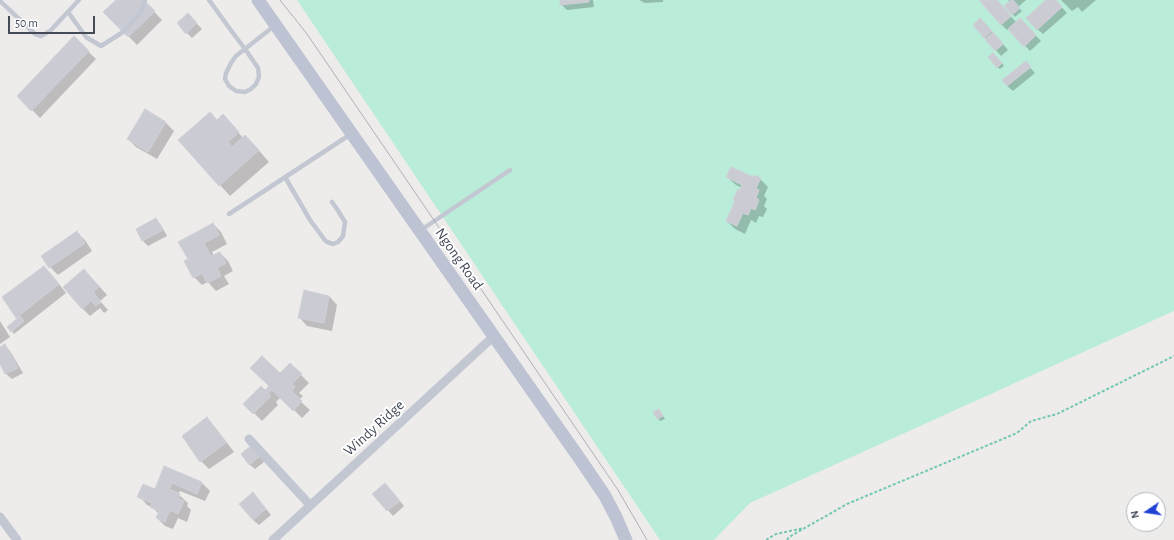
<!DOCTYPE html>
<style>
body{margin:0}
#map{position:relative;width:1174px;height:540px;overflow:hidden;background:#eeeceb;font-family:"Alegreya Sans",sans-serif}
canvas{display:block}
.north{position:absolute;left:1126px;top:492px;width:40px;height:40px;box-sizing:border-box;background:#fff;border:1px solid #b4b7bc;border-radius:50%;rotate:257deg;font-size:11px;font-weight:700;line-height:16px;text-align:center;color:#444a58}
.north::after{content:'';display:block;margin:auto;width:14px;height:18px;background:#1f42d4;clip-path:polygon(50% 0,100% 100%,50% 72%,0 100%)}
.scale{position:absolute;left:8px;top:16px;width:87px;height:18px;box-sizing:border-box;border:2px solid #444a58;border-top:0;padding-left:5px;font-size:12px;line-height:14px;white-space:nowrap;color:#444a58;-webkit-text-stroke:3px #fff;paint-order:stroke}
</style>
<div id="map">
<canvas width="1174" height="540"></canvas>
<div class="north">N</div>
<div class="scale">50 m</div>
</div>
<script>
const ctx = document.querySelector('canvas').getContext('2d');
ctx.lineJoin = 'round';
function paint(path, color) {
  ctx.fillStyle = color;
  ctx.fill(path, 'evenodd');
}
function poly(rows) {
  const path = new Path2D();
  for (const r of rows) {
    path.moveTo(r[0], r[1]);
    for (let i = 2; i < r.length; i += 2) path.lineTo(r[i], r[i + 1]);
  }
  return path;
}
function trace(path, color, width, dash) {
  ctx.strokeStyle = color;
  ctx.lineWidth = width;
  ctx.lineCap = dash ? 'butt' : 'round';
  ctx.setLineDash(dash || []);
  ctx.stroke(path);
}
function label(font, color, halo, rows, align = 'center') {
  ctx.font = font + ' "Alegreya Sans",sans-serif';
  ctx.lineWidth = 4;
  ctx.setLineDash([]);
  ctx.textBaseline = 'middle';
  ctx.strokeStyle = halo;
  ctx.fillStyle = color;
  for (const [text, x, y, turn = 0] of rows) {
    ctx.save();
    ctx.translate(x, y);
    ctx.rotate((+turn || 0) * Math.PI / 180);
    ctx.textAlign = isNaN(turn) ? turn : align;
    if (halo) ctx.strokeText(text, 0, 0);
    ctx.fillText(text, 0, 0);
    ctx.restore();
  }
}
paint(poly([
 [297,0,1174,0,1174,311,750,503,714,540,660,540]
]), '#b9ecd9');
paint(poly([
 [117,0,143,0,162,20,137,45,105,12],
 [561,0,593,0,594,7,567,10,561,4],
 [639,0,663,0,663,2,645,3],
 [980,0,996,0,1016,22,1025,24,1041,41,1030,51,1009,29,1007,30,1002,25],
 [1008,0,1026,0,1018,7,1022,11,1015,17,1006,6,1010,2],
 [1048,0,1055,0,1067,13,1043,34,1037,29],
 [1061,0,1096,0,1082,12,1078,7,1072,11],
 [193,20,202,29,192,38,187,33],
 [986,24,1008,50,1001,56,974,25],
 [74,38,96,59,40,118,18,96],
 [996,56,1004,66,1000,69,997,67],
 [1026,63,1035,73,1013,91,1007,86],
 [145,110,166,123,174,131,157,159,136,147,128,139],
 [217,121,233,126,243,138,256,147,269,162,230,196,220,185],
 [727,177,760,179,768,187,764,196,767,199,764,206,767,209,763,217,759,216,756,223,751,220,745,234,735,229,727,221,742,188,736,185],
 [156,219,161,225,167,236,148,246,143,241,137,229],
 [213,224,221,232,227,244,212,252,214,256,220,253,228,261,233,271,224,276,229,284,216,291,208,282,202,285,194,277,189,260],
 [76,232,85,240,92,251,58,275,50,267,42,256],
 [52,275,66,293,14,334,12,331,19,319,17,317],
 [92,278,107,295,100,301,108,310,104,313,100,308,90,316,82,308],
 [329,296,337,305,332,331,307,326,299,317],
 [0,321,10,337,0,344],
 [5,345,10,351,23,373,12,379,6,374,0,362,0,348],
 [290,364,309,383,299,393,303,396,299,400,310,410,302,418,281,397,276,402,278,405,262,421,245,404,265,392],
 [659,410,665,419,660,421,654,413],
 [207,419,215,427,234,452,209,469,201,461,183,436],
 [257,452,264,462,255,469,249,464],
 [165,467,202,483,210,491,205,501,180,491,178,494,188,503,187,506,191,510,187,522,178,518,173,529,165,526,157,518,159,514,152,507,147,505,139,496,155,490],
 [391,490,404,506,393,516,374,494],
 [258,499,271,515,259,525,253,520]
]), '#0003');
const building = poly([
 [116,0,144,0,155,11,128,37,103,12,116,0],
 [560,0,589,0,589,2,560,5,560,0],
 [979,0,997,0,1011,16,1001,25,979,0],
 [1011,0,1013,0,1020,8,1012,15,1004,6,1011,0],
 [1046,0,1056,0,1062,7,1037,30,1026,18,1046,0],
 [188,13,197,23,186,34,177,23,188,13],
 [980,18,992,31,984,38,973,25,980,18],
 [1020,18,1036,35,1024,47,1008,29,1020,18],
 [993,32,1003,44,995,51,985,39,993,32],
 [74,36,89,51,31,111,17,96,74,36],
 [993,53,1002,63,997,68,988,57,993,53],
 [1026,61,1031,67,1007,86,1002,80,1026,61],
 [145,109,166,122,148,152,127,139,145,109],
 [210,112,217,120,223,114,239,132,228,142,232,147,245,135,259,150,219,186,178,140,210,112],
 [731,167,753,177,754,175,761,178,756,188,759,190,756,198,759,200,755,210,751,208,748,215,743,213,737,226,726,221,735,201,733,200,738,189,740,190,742,185,726,177,731,167],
 [156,218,163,230,142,241,136,229,156,218],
 [213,223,219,235,204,243,211,256,220,252,226,263,217,268,221,276,207,283,202,273,193,278,184,261,188,259,178,242,213,223],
 [77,231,85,243,49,268,41,256,77,231],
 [44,266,59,284,16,318,2,297,44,266],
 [84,269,99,287,93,292,101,302,96,306,91,301,82,309,63,287,84,269],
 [304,290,329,296,324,323,298,318,304,290],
 [20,316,24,321,11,332,7,327,20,316],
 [5,344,18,368,5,374,0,364,0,347,5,344],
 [262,356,280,373,290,363,302,374,292,384,295,387,292,391,302,401,293,411,272,390,268,394,271,396,253,414,243,404,261,386,265,390,269,386,250,368,262,356],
 [659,409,663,416,657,419,653,412,659,409],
 [207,417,226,443,200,462,182,436,207,417],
 [252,445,260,456,249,465,241,454,252,445],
 [164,466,202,482,197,494,172,483,169,489,180,494,178,499,184,501,178,514,170,510,165,522,156,518,159,511,150,507,152,503,137,497,143,484,155,489,164,466],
 [385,483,400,501,387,511,372,494,385,483],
 [253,492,266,509,253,520,239,504,253,492]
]);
paint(building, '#cbccd3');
trace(building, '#cfd0d7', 1);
trace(poly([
 [766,540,776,534,804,528],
 [787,540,789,537,847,504,1017,433,1031,421,1057,414,1174,356]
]), '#73c8b3', 2, [3, 2]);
trace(poly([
 [209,0,230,29,245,49,254,62,258,68,259,77,256,84,251,89,245,92,236,91,229,86,225,79,226,73,231,63,236,56,245,49,274,26],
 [0,1,35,34,41,36,45,34,51,30,79,0],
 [68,12,86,37,101,46,123,32,141,12,145,0],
 [285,177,310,220,324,239,327,242,333,244,338,242,343,236,345,222,337,209,332,202],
 [229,214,351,134],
 [421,230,510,170]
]), '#c2c7d2', 4.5);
trace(poly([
 [249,439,310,505],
 [0,517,17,540],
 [273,540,494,336]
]), '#c2c7d2', 9);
trace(poly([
 [258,0,582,462,605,496,616,517,626,540]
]), '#bec3d4', 13);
trace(poly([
 [280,0,307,34,618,490,647,540]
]), '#aeafb6', 1);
label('15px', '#444a58', '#fff', [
 ["Ngong Road",459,259,55],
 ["Windy Ridge",374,428,-42]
]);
</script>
